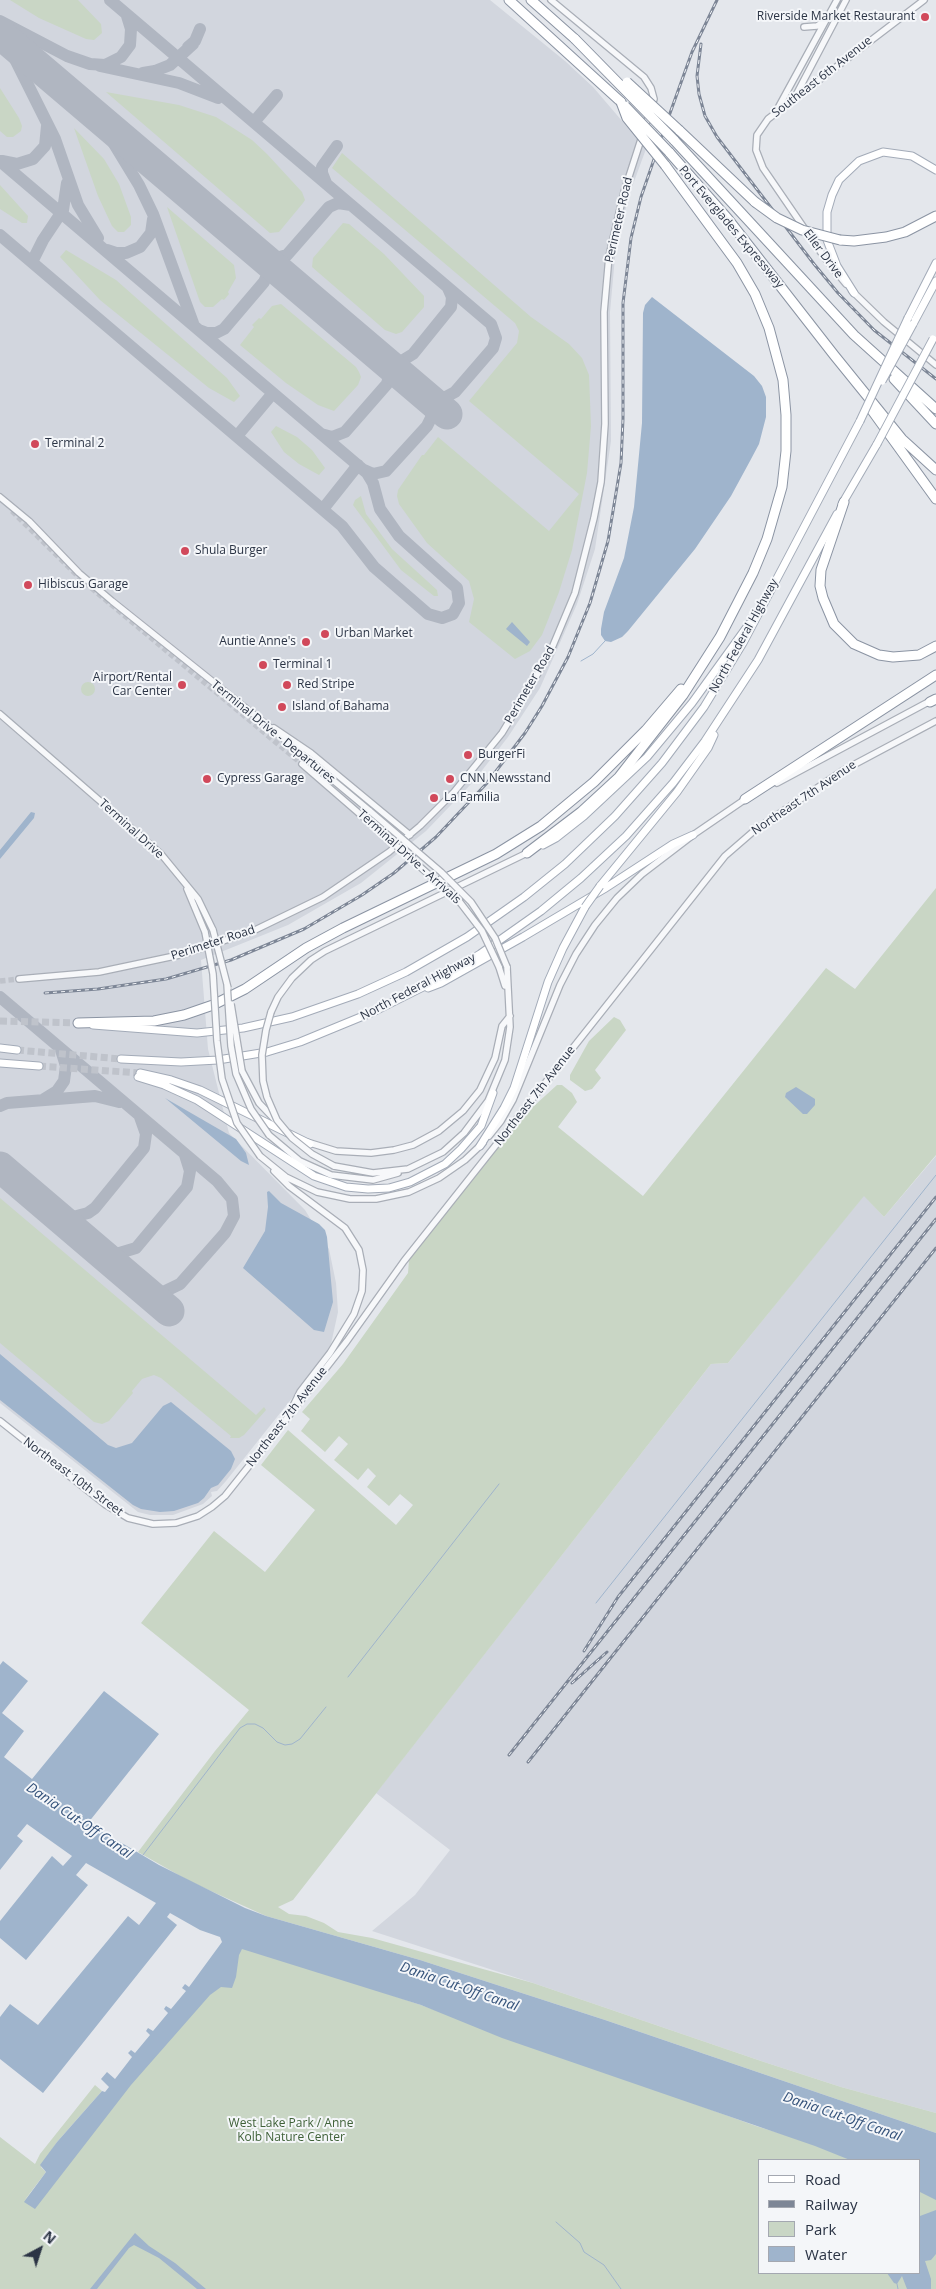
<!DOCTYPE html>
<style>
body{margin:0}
#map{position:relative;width:936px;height:2289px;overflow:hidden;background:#e4e7ec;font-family:"Open Sans",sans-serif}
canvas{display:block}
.legend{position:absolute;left:758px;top:2159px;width:162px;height:115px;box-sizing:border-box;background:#f4f6f9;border:1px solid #a4a8b1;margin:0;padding:6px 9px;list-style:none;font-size:15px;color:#2b3445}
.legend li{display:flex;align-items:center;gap:10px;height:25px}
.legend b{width:25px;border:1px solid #a4a8b1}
.north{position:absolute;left:15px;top:2224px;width:50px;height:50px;-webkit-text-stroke:4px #f4f6f9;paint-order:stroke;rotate:40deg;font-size:14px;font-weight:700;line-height:20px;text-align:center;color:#2b3445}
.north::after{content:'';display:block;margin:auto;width:18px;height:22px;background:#2b3445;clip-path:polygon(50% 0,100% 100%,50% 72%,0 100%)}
</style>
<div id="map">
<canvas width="936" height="2289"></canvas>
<ul class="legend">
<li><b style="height:6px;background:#fff"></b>Road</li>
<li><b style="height:6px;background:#7d8696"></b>Railway</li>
<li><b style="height:14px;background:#c9d6c5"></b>Park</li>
<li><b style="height:14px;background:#9fb4cc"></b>Water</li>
</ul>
<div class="north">N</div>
</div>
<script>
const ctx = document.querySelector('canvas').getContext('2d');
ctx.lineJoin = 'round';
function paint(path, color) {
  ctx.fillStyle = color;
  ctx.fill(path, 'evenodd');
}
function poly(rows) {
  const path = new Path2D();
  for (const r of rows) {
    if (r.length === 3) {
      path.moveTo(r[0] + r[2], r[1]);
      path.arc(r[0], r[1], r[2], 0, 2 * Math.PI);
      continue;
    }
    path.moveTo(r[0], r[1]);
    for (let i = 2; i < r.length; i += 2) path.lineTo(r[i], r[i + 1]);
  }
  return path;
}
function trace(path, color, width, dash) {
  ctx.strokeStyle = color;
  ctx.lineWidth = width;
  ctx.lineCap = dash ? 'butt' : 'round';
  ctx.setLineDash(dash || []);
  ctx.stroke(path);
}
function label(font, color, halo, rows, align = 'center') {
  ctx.font = font + ' "Open Sans",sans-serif';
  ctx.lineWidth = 4;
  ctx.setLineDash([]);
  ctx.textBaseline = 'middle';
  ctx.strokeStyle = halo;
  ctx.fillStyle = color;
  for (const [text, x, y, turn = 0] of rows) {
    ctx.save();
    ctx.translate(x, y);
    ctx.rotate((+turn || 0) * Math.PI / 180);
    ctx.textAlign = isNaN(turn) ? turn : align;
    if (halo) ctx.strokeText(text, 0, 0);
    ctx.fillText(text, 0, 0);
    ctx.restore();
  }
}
paint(poly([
 [0,0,490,0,565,61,593,87,646,149,628,198,615,257,610,312,611,441,595,549,577,604,540,688,508,737,473,782,426,831,361,883,288,925,201,960,208,1049,229,1133,305,1210,329,1249,336,1283,338,1312,331,1344,320,1363,226,1481,217,1491,211,1492,212,1496,203,1504,173,1515,150,1515,138,1512,0,1403],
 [936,1156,936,2113,841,2087,764,2062,533,1983,372,1931,415,1895,450,1850,376,1793,711,1364,728,1363,864,1195,884,1217]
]), '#d2d6de');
paint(poly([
 [10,0,78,0,101,24,102,33,94,40,86,39,39,18],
 [0,88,19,118,22,126,21,131,13,137,7,137,0,131],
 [106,92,179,105,216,117,252,140,267,154,302,192,305,200,303,203,279,232,270,233],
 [74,128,104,159,119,184,131,217,131,225,124,232,118,232,112,226,98,196],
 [342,153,531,317,569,344,582,358,589,375,591,426,587,473,572,550,559,592,542,635,530,651,515,659,469,622,474,599,469,581,427,543,399,504,397,496,398,490,422,455,424,455,438,437,549,531,579,494,469,401,517,343,519,331,515,323,332,168],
 [0,185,28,216,27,223,22,223,0,209],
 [167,207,234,265,236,278,228,292,229,294,224,300,222,299,213,307,205,307,200,302],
 [343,223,349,224,384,254,424,296,424,307,402,332,396,334,385,330,312,267,313,258],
 [66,250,116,280,227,378,240,396,234,402,209,388,100,300,60,257],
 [281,304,356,367,359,372,361,377,358,385,334,411,318,405,286,383,240,345,254,327,252,325,259,318,261,319,272,306],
 [276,426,297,437,312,450,325,468,319,475,299,464,284,452,271,432],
 [361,496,366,514,392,549,437,590,438,596,434,596,401,570,353,505,355,500],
 [88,689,7],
 [936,888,936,1155,884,1217,864,1196,728,1363,711,1364,293,1900,278,1907,289,1914,306,1916,324,1923,338,1932,372,1938,533,1983,764,2062,841,2087,936,2113,936,2133,605,2020,420,1960,266,1916,191,1882,138,1852,215,1751,249,1710,141,1623,214,1531,265,1572,315,1510,261,1465,288,1430,396,1525,413,1505,400,1494,389,1506,367,1487,376,1476,368,1468,358,1480,334,1460,348,1444,339,1436,325,1452,301,1431,310,1419,302,1412,343,1364,408,1273,409,1260,523,1116,557,1085,562,1085,572,1093,577,1102,558,1127,643,1196,826,968,855,989],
 [614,1017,620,1020,626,1030,595,1070,601,1078,592,1089,585,1091,570,1080,570,1075,589,1041],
 [0,1198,256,1415,264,1407,266,1410,244,1435,239,1438,230,1438,231,1436,161,1378,154,1375,142,1379,132,1391,133,1393,109,1421,102,1424,94,1422,0,1343],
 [238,1944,421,2005,756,2126,867,2160,760,2160,760,2273,920,2273,920,2176,936,2181,936,2289,0,2289,0,2137,35,2164,40,2154,95,2085,102,2091,57,2142,41,2167,46,2172,24,2201]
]), '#c9d6c5');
paint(poly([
 [652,297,754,376,762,386,766,397,766,417,759,444,750,461,731,496,695,549,628,631,622,637,611,642,605,641,601,635,601,629,604,612,624,558,634,507,642,423,643,313,645,305],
 [512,622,530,642,527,646,506,629],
 [31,812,35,813,34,818,0,859,0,850],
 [796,1087,815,1099,815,1105,807,1114,803,1114,785,1097,786,1093],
 [165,1098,236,1139,246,1153,249,1165,241,1161],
 [269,1191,281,1203,319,1224,325,1230,327,1237,333,1302,324,1332,314,1330,243,1268,265,1231,268,1207,267,1192],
 [0,1354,108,1445,116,1448,132,1443,163,1406,171,1402,231,1451,235,1459,231,1469,218,1485,211,1488,204,1498,198,1503,174,1511,160,1512,141,1509,133,1505,0,1400],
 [3,1661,28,1681,2,1713,24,1731,4,1757,32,1779,104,1691,159,1734,88,1823,159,1865,245,1908,266,1916,420,1960,605,2020,936,2133,936,2200,920,2192,920,2160,850,2160,815,2146,502,2038,421,2005,242,1949,239,1955,236,1977,232,1988,221,1987,210,1995,131,2085,35,2209,24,2202,46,2172,40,2165,57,2142,102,2091,105,2092,109,2087,101,2079,107,2072,115,2079,132,2057,128,2053,131,2050,135,2053,150,2035,146,2031,148,2028,153,2031,168,2013,164,2009,166,2006,171,2009,186,1991,182,1988,185,1984,189,1987,222,1942,220,1937,200,1930,170,1913,167,1917,177,1925,43,2093,0,2059,0,2017,10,2004,38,2025,128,1916,139,1925,156,1903,86,1863,76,1875,88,1885,26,1960,0,1938,0,1921,52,1856,63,1866,72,1856,27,1824,17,1836,23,1841,0,1870,0,1665],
 [936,2210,936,2254,931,2260,925,2261,931,2279,931,2289,907,2289,902,2276,897,2284,894,2283,887,2273,920,2273,920,2216],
 [135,2233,149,2246,175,2263,206,2289,197,2289,159,2258,134,2245,129,2248,97,2289,90,2289]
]), '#9fb4cc');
trace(poly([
 [581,661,593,654,605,641],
 [596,1603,936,1175],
 [348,1677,499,1484],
 [143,1855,240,1728,247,1724,255,1724,263,1728,277,1742,285,1745,292,1744,300,1739,326,1707],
 [556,2222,580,2243,584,2252,604,2265,621,2289],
 [897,2284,898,2289]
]), '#9fb4cc', 1);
trace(poly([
 [110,0,491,324,496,338,493,348,455,392,442,399,426,396],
 [0,21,67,56,90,64,105,65,121,57,130,45,131,29,127,16],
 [4,37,55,139,78,205,98,238],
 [188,47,195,41,200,29],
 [100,66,179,83,218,98],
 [143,73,155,71,170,65,193,44],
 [65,89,111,139,139,185,153,214,193,323],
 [254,122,277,95],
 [0,161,367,473,373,483,380,509,399,536,457,588,459,603,453,614,442,618,428,614,374,567,342,526,0,235],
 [2,161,17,164,33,159,45,146,47,126],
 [326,183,322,173,322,167,337,146],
 [107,250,116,253,126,253,140,247,151,233,153,219],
 [258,253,272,259,287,255,329,207,338,203,351,205],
 [32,262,43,240,63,210,67,183],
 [199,330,207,333,216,333,224,329,264,282,267,275,266,264,256,251],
 [382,359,400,362,413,354,451,307,452,297,448,288],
 [321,434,332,437,345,432,387,384,389,376,388,370,382,359],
 [237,436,273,393],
 [364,470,373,474,386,471,427,426,431,418,432,408,426,396],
 [323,509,358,465],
 [0,997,217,1181,232,1199,234,1216,225,1233,180,1284,153,1297],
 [44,1099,57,1091,64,1081,66,1066,61,1050],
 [0,1106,7,1103,95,1096,119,1102],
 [46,1206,62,1215,73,1217,88,1213,95,1208,144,1148,146,1134,140,1117],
 [90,1244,106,1252,116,1254,136,1248,187,1187,190,1171,185,1155]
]), '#b0b6c1', 12);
trace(poly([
 [0,34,447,414],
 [0,1167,169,1311]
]), '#b0b6c1', 31);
trace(poly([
 [12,511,82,580,302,764],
 [0,981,19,979]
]), '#bfc3cb', 5.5, [5.5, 3]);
trace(poly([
 [0,1021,78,1023],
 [17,1050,121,1059],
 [39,1066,139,1073]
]), '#bfc3cb', 7, [7, 3.5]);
const tertiary = poly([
 [804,27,817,26,823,22],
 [796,95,846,0],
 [778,108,837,0],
 [846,284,824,257,763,168,756,150,757,135,768,119,924,0],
 [852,291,884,322,936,365],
 [0,497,29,521,79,573,112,601,262,721,370,811],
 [0,714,161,854,198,899,213,930],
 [274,728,311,753,410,835],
 [302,764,369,822],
 [777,783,932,700],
 [187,889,205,932],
 [499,967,505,986],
 [19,979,99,972,184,954,253,931,323,897,389,852,420,826,454,792,502,733,549,655,575,593,594,518,601,482,605,424,604,312,609,256,624,192,654,99,651,88,644,77,551,0],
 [271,1012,278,997,292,978,311,960,325,951,527,853],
 [242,1071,259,1103,280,1125],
 [269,1135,300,1161,331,1175,373,1180,398,1173],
 [489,1136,501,1121,513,1100,560,985,576,954,595,925,617,898,642,874,693,835,747,798],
 [307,1142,336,1151,371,1153,394,1150,413,1145,439,1131,463,1111,480,1090,495,1058,502,1026,510,1016],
 [260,1156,286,1177,317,1192,350,1199,376,1199,409,1192,439,1178,465,1160,483,1143],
 [334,1166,373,1173,408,1169,443,1152,464,1133,488,1101,505,1060,510,1027,507,967],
 [274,1171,289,1186,345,1228,359,1250,363,1270,362,1291,354,1314,330,1353,300,1392,293,1406],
 [0,1421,106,1505,128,1518,153,1524,176,1523,198,1516,212,1507,225,1496,284,1422,347,1341,404,1261,725,856,755,830,842,771,936,721]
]);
const primary = poly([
 [854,293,837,266,827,240,827,212,832,195,839,180,859,161,883,152,912,156,936,170],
 [908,318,936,263],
 [913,324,936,281],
 [842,504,877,444],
 [543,845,556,838,584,816,647,757,692,703,749,624],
 [600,886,677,792,708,748,714,735],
 [428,988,441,983,523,937,604,889,673,844,693,835],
 [93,1025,197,1033,243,1028,292,1017,358,994,406,972,467,937,524,897,565,864,615,816,662,763,704,707,743,643,860,421],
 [0,1048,17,1050],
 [121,1059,181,1062,218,1060,267,1052,300,1042,373,1012,431,983,480,954,541,911,581,878,626,836,673,783,705,741,758,660,837,514],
 [0,1063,39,1066],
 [140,1073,171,1080,200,1090,310,1144],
 [138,1077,164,1085,197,1100,314,1176,346,1187,368,1189,389,1188,410,1182,445,1164,461,1149,481,1126,493,1093],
 [480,1146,504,1108,514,1088,548,982,563,948,585,907]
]);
const motorway = poly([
 [509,0,621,102],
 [531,0,575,39],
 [679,130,755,202],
 [674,140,854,335,936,409],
 [669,152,728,219,834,355,902,439,936,470],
 [840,240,854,241,886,237,905,232,936,216],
 [894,379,936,424],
 [871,409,936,499],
 [844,502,821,570,820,586,823,598,834,624,854,644,879,655,893,657,919,655,936,646],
 [930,702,936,699],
 [745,799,936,675],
 [527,853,581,812,619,777,683,695,720,637,753,573,767,539,782,487,786,451,786,415,783,380,769,328,755,294,737,263,665,165],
 [78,1023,154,1021,184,1015,213,1005,245,989,306,948,343,928,496,854,541,826,594,782,646,730,681,689]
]);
trace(tertiary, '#a9aeb7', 8);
trace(primary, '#a3abb8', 9);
trace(motorway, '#8b94a3', 11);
trace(tertiary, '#f7f8fa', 5.5);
trace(primary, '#fff', 7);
trace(motorway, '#fff', 9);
const rail = poly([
 [701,44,697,76,699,94,705,116,717,137,814,264,838,293,874,330,936,379],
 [45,993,98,989,166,979,231,960,304,929,362,895,394,873,436,837,487,783,525,733,542,706,568,657,590,603,608,541,621,463,623,419,623,303,631,238,641,197,669,116,692,52,717,0],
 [584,1651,618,1597,936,1197],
 [572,1683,607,1652],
 [509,1755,936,1219],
 [528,1762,936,1248]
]);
trace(rail, '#7d8696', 3);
trace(rail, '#f4f6f9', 1, [4]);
const tertiaryBridge = poly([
 [370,811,441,872,471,902,495,938,507,967],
 [369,822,459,901,482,931,499,967],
 [213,930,228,988],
 [205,932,213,974,217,1041,222,1079,237,1123,260,1156],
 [227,984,231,1046,236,1074,251,1109,269,1135],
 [231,1004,242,1071],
 [271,1012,266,1030,262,1055,263,1081,267,1097,277,1120,292,1138,312,1154,334,1166]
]);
const primaryBridge = poly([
 [882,381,913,324],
 [860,421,908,318],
 [877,444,933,339],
 [585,907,600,886]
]);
const motorwayBridge = poly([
 [575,39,674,140],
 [627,82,679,130],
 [621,102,627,118,665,165],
 [625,106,669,152],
 [755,202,777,218,802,230,840,240]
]);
trace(tertiaryBridge, '#a9aeb7', 8, []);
trace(primaryBridge, '#a3abb8', 9, []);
trace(motorwayBridge, '#8b94a3', 11, []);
trace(tertiaryBridge, '#f7f8fa', 5.5);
trace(primaryBridge, '#fff', 7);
trace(motorwayBridge, '#fff', 9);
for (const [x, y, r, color] of [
 [925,17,5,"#d1495b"],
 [35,444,5,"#d1495b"],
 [185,551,5,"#d1495b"],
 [28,585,5,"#d1495b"],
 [325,634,5,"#d1495b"],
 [306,642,5,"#d1495b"],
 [263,665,5,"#d1495b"],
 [182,685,5,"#d1495b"],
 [287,685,5,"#d1495b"],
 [282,707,5,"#d1495b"],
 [468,755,5,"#d1495b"],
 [207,779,5,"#d1495b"],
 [450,779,5,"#d1495b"],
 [434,798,5,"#d1495b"]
]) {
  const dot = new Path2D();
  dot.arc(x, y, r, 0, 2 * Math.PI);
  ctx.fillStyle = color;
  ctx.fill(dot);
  trace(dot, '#f4f6f9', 2);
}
label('12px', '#2b3445', '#f4f6f9', [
 ["Riverside Market Restaurant",915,17,"right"],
 ["Terminal 2",45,444],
 ["Shula Burger",195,551],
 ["Hibiscus Garage",38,585],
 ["Urban Market",335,634],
 ["Auntie Anne's",296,642,"right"],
 ["Terminal 1",273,665],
 ["Airport/Rental",172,678,"right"],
 ["Car Center",172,692,"right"],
 ["Red Stripe",297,685],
 ["Island of Bahama",292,707],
 ["BurgerFi",478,755],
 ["Cypress Garage",217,779],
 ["CNN Newsstand",460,779],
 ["La Familia",444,798]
], 'left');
label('12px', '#2b3445', '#f4f6f9', [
 ["Southeast 6th Avenue",822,77,-38],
 ["Perimeter Road",619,220,-77],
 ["Port Everglades Expressway",731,227,50],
 ["Eller Drive",823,254,53],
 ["North Federal Highway",744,636,-61],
 ["Perimeter Road",530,685,-60],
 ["Terminal Drive - Departures",273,732,39],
 ["Northeast 7th Avenue",804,798,-34],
 ["Terminal Drive",131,829,42],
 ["Terminal Drive - Arrivals",409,857,42],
 ["Perimeter Road",213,943,-18],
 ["North Federal Highway",418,987,-28],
 ["Northeast 7th Avenue",535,1096,-52],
 ["Northeast 7th Avenue",287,1417,-52],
 ["Northeast 10th Street",73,1477,37]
]);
label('12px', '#3f6138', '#f4f6f9', [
 ["West Lake Park / Anne",291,2124],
 ["Kolb Nature Center",291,2138]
]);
label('italic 14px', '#34527a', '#f4f6f9', [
 ["Dania Cut-Off Canal",79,1821,34],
 ["Dania Cut-Off Canal",459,1987,19],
 ["Dania Cut-Off Canal",842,2117,19]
]);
</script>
